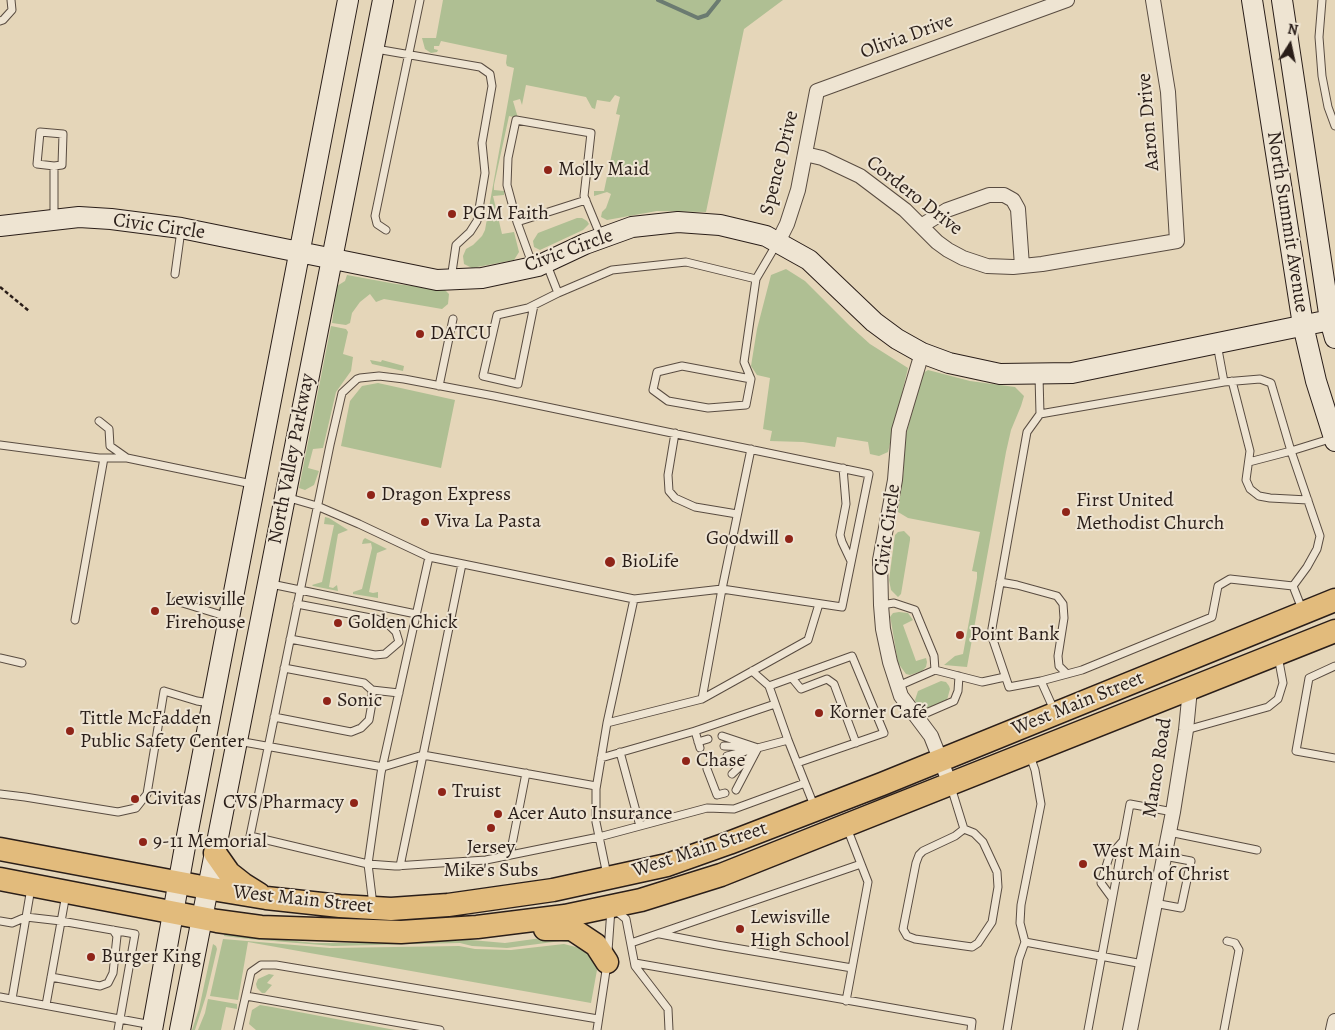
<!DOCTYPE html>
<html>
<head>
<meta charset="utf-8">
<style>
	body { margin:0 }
	#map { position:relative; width:1335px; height:1030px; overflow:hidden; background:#e5d6b9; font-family:Alegreya,serif }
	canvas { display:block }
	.north { position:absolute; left:1265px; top:20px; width:50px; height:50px; -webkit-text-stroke:4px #eee4d2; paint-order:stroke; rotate:10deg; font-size:14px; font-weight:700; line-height:20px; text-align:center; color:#2a1e19 }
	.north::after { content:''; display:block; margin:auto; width:18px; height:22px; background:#2a1e19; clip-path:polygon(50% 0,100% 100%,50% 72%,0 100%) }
</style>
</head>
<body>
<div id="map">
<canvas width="1335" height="1030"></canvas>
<div class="north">N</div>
</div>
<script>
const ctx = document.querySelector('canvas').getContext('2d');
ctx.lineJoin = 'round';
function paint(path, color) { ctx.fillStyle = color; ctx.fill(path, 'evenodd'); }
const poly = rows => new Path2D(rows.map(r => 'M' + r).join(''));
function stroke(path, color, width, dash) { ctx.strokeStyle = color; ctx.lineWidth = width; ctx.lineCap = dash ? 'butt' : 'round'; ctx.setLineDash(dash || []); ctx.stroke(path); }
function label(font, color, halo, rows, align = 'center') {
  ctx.font = font + ' Alegreya,serif'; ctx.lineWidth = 4; ctx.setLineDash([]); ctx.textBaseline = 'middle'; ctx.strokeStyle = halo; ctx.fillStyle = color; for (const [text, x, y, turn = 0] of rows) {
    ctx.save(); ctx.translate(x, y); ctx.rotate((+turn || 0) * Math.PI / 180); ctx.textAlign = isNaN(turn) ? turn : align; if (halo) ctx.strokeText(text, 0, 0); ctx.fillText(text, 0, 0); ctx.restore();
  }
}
paint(poly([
	[443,0,783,0,744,29,706,212,657,211,607,220,601,217,602,212,606,208,611,194,607,192,594,196,594,191,604,191,620,115,616,114,620,97,615,95,610,102,597,100,595,109,592,108,586,97,526,85,522,105,520,99,513,101,518,118,509,116,494,185,494,190,504,191,504,195,493,196,502,234,514,232,519,252,514,260,472,268,464,264,463,256,466,249,473,245,482,236,485,230,514,68,507,66,506,63,507,55,441,41,439,46,434,46,434,49,438,50,437,52,431,53,425,49,422,38,436,38],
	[577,218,582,218,587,221,589,224,583,230,540,250,534,247,533,241,538,233],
	[786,269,805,281,850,326,870,344,908,368,888,452,879,456,870,454,868,442,837,437,835,447,803,442,770,441,772,431,763,429,770,378,757,375,751,366,757,329,771,275],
	[347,275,396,284,445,290,449,294,448,304,442,309,384,299,376,302,370,294,360,302,352,313,350,323,346,325,332,323,337,286,345,281],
	[331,326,346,329,348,332,343,354,353,357,351,371,336,392,323,448,313,449,308,468,319,471,314,485,305,490,299,488],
	[370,360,381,362,382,360,404,366,403,371,372,364],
	[928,370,970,381,1015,387,1024,396,1021,406,1011,430,1006,452,967,667,944,665,955,656,963,654,977,578,977,572,972,571,980,532,908,518,898,512,904,469,904,442,923,373],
	[378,383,455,400,441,468,341,446,350,401,362,386],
	[325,517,329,518,348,530,338,534,329,587,333,588,337,585,338,591,313,586,312,585,322,582,334,525,324,524],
	[904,531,910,537,910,540,901,594,898,597,891,590,889,580,895,535,898,532],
	[365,538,387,549,377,553,369,592,373,593,378,592,378,598,353,594,353,592,362,589,372,548,371,543,362,544,363,540],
	[899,612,908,613,913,620,903,625,916,661,926,658,927,662,926,667,922,671,910,675,906,674,898,663,891,621,890,617,893,613],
	[941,681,946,682,949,686,950,689,947,700,925,709,917,706,915,700,918,691],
	[225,933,314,943,353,943,471,940,505,943,556,936,579,944,561,941,507,948,472,946,460,943,333,946,249,939,224,936],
	[223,939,330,948,459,946,475,949,511,950,564,944,580,948,585,942,597,961,597,970,591,1003,248,942,238,1000,210,996],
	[213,944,216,946,217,949,206,996,195,1030,192,1030,199,1009],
	[269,974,274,975,267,983,272,985,265,993,262,993,257,988,256,984,258,979],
	[208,999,237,1004,237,1009,226,1007,221,1030,198,1030,205,1013],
	[260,1005,272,1007,395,1030,256,1030,249,1024,252,1010]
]), '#afbf93');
stroke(poly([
	[658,0,698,18,707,15,719,0]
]), '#6b7b71', 4);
const lane = poly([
	[1322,0,1319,37,1322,76,1328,107,1335,126],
	[0,21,3,20,12,10,11,0],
	[376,49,480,67,490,74,492,86,482,143,485,173,477,221,470,232,456,245,451,279],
	[54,219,54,166,62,165,63,134,40,132,37,164,54,166],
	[517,222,586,200],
	[386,230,377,224,375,216,420,0],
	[547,265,558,293,612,270,686,262,756,279],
	[533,266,517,222,507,185,508,158,516,120,591,133,584,196,601,237],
	[175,274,181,230],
	[534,305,518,384,483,376,497,315,528,308,558,293],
	[1217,344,1224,382,1260,379,1271,383,1291,451,1249,462],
	[1039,376,1040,414,1027,432,991,634,1009,687,1041,681,1054,710],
	[751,379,682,366,657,372,653,390,668,401,708,408,746,405,751,379,744,362,756,279,776,245],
	[1232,381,1250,451,1246,480,1250,489,1259,496,1270,498,1308,500],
	[439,386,453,319],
	[1040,414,1224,382],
	[99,421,109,429,110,446,127,458,252,484],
	[675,433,668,475,669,491,675,498,695,507,737,514],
	[0,445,99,458,126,458],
	[843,468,846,504,840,535,842,542,851,561],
	[286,497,317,506,359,524,429,557,381,773,368,864,395,866,486,860,599,837,707,808,734,809,805,783,788,740,769,686,852,656,884,733,797,763],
	[429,557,634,599,722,589,751,449],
	[1000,582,1017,585,1057,596,1063,604,1064,618,1058,656,1059,666,1067,674],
	[271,584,416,614],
	[176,601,228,617],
	[881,605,894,603,915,610,934,656,935,670,898,686],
	[1302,609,1293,586,1307,567,1317,549,1320,536,1291,451,1333,438],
	[75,620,104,458],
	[290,639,375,655,385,654,399,642,396,632,387,623,376,619,297,604],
	[0,658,22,663],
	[1335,666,1309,678,1296,751,1335,758],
	[935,670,982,682,1005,677],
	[752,671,769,686],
	[792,678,801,689,827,679,834,684,856,743],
	[1041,681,1082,670,1212,617,1218,586,1230,579,1293,586],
	[372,690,399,693],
	[702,699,808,640,819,604],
	[274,717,351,732,361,728,369,720,372,703,372,690,364,683,284,668],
	[917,717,954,701,958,691,959,676],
	[607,723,634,599],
	[1186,730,1268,707,1278,699,1283,683,1278,656],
	[695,731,775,704],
	[722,736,758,748],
	[238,741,383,767,423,755,462,564],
	[698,742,708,739],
	[724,746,748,747],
	[620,752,640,826],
	[727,756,788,740],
	[1030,756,1035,770,1041,804,1021,905,1020,923,1025,942,1143,964],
	[601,758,695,731,700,748],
	[707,769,717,795,725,793],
	[732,774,753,754],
	[805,783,815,808],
	[951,787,964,829],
	[736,790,758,748],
	[0,794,25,797,118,812,136,808,147,794,164,691,197,701,210,703],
	[964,829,974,833,983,842,997,872,998,887,992,922,978,943,972,947,915,939,907,936,903,929,916,863,919,855,923,851,955,836,964,829],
	[1169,832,1257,850],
	[510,855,526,773],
	[400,866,423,755,596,786],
	[1112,898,1101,883,1109,857,1122,842],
	[1154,903,1181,908,1191,861,1164,856],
	[373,905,368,864,250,836,330,445,342,393,357,379,360,378,379,376,404,379,494,396,869,474,842,607,722,589,702,699,607,723,596,789,596,822,607,875],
	[615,910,626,919,635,966,668,1009,669,1030],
	[0,921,12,923,26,917,61,921,135,934,118,1030],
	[660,934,717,945,852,968],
	[631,943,861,864],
	[608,951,611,909],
	[635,963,972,1022,971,1030],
	[51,977,100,986,108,983,113,973,117,936,113,930],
	[246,996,440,1030],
	[0,997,152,1025],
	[12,999,31,888],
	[846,1001,868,882,847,828],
	[46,1005,66,894],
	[238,1030,251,972,261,965,276,965,598,1019],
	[597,1030,607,964],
	[1007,1030,1019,959,1025,942],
	[1088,1030,1130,804,1173,812],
	[1224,1030,1239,950,1235,943,1227,941]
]);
const street = poly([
	[805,154,822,158,860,176,905,210,937,242,948,250,963,258,987,266,1013,267,1042,264,1177,241,1168,92,1153,0],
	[921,226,947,210,989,195,1004,195,1013,200,1018,209,1022,266],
	[778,242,787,224,798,190,817,91,1067,0],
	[922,353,899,430,895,480,880,560,881,605,883,629,890,662,901,696,931,736,950,784],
	[1130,1030,1173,812,1186,730,1190,689],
	[1333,1030,1335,1021]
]);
const secondary = poly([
	[1252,0,1303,325,1316,381,1335,441],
	[1282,0,1330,320,1335,338],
	[0,226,79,217,111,219,181,228,437,280,482,278,538,266,585,244,632,227,678,222,720,225,766,236,809,260,874,322,897,339,922,353,949,363,1000,374,1072,373,1330,320],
	[152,1030,186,841,348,0],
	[180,1030,383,0]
]);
const primary = poly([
	[0,849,218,890,266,898,340,906,391,909,448,905,553,890,667,865,729,843,882,784,1335,600],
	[215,853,229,873,243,884,259,894],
	[0,879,217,921,261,927,401,932,477,927,565,916,641,900,721,875,1335,631],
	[545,929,572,929,596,945,607,962]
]);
stroke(lane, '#594c41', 9);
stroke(street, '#594c41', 16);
stroke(secondary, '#2a1e19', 22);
stroke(primary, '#2a1e19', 25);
stroke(poly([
	[0,287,29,311]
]), '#2a1e19', 2.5, [4, 2.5]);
stroke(lane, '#eee4d2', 7);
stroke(street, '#eee4d2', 14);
stroke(secondary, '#eee4d2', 20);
stroke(primary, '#e2bb7c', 22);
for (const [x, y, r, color] of [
	[548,170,5,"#8f2418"],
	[452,214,5,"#8f2418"],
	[420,334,5,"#8f2418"],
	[371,495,5,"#8f2418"],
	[1066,512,5,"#8f2418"],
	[425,522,5,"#8f2418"],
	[789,539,5,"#8f2418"],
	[610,562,6,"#8f2418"],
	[155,611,5,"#8f2418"],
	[338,623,5,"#8f2418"],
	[960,635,5,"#8f2418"],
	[327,701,5,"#8f2418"],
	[819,713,5,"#8f2418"],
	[70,731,5,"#8f2418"],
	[686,761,5,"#8f2418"],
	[442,792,5,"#8f2418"],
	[135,799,5,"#8f2418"],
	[354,803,5,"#8f2418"],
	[498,814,5,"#8f2418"],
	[491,828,5,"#8f2418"],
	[143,842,5,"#8f2418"],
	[1083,864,5,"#8f2418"],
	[740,929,5,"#8f2418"],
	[91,957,5,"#8f2418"]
]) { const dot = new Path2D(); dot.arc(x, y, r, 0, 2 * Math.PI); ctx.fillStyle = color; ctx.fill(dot); stroke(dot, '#eee4d2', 2); }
label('20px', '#2a1e19', '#eee4d2', [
	["Olivia Drive",907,37,-20],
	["Aaron Drive",1149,122,-95],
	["Spence Drive",780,163,-76],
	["Cordero Drive",914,196,38],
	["North Summit Avenue",1287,222,81],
	["Civic Circle",159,227,8],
	["Civic Circle",569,251,-20],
	["North Valley Parkway",292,459,-79],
	["Civic Circle",888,530,-82],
	["West Main Street",1078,704,-22],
	["Manco Road",1158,768,-81],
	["West Main Street",700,850,-18],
	["West Main Street",303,900,6]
]);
label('20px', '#2a1e19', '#eee4d2', [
	["Molly Maid",558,170],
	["PGM Faith",462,214],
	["DATCU",430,334],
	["Dragon Express",381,495],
	["First United",1076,501],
	["Methodist Church",1076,524],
	["Viva La Pasta",435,522],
	["Goodwill",779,539,"right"],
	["BioLife",621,562],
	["Lewisville",165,600],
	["Firehouse",165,623],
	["Golden Chick",348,623],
	["Point Bank",970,635],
	["Sonic",337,701],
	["Korner Café",829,713],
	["Tittle McFadden",80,719],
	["Public Safety Center",80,742],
	["Chase",696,761],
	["Truist",452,792],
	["Civitas",145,799],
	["CVS Pharmacy",344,803,"right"],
	["Acer Auto Insurance",508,814],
	["9-11 Memorial",153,842],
	["Jersey",491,848,"center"],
	["Mike's Subs",491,871,"center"],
	["West Main",1093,852],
	["Church of Christ",1093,875],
	["Lewisville",750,918],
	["High School",750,941],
	["Burger King",101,957]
], 'left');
</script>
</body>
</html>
